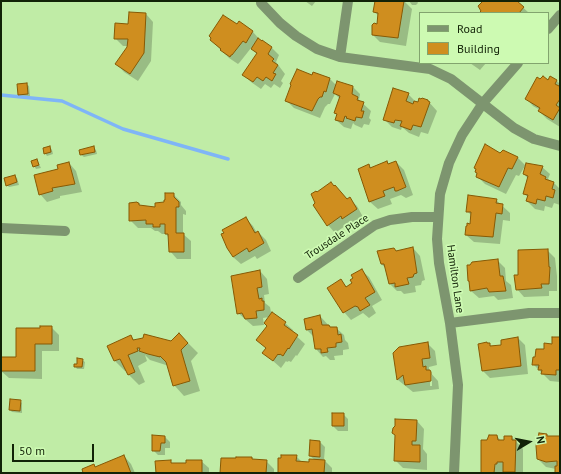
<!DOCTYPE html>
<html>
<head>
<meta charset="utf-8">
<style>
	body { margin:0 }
	#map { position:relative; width:561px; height:474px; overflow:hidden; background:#c0eca6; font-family:"PT Sans",sans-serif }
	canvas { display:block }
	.frame { position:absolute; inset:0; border:2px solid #122207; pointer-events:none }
	.legend { position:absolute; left:419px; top:12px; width:130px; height:52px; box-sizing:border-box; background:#cdfab2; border:1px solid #82a46e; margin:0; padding:5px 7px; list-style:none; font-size:12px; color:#122207 }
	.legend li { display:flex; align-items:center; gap:8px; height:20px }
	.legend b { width:20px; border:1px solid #82a46e }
	.north { position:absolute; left:509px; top:422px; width:40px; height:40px; -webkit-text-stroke:3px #cdfab2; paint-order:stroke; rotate:80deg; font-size:11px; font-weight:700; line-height:16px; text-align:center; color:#122207 }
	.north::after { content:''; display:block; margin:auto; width:14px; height:18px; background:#122207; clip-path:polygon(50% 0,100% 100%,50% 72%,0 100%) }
	.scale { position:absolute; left:12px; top:444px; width:82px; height:18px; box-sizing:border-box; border:2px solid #122207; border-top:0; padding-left:5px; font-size:12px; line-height:14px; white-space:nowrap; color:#122207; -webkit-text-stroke:3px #cdfab2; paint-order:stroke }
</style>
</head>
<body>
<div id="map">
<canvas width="561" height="474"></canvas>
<div class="frame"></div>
<ul class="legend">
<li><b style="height:5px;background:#7d956f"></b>Road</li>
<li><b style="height:11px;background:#cf8e1f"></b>Building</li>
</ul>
<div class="north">N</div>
<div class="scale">50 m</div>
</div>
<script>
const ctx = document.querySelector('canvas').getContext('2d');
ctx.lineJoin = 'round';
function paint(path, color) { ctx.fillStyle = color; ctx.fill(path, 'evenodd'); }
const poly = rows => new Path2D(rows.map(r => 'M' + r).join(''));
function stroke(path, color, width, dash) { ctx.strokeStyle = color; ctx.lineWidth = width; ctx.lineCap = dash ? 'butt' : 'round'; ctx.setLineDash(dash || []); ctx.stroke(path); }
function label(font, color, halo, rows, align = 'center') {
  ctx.font = font + ' "PT Sans",sans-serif'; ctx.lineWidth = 3.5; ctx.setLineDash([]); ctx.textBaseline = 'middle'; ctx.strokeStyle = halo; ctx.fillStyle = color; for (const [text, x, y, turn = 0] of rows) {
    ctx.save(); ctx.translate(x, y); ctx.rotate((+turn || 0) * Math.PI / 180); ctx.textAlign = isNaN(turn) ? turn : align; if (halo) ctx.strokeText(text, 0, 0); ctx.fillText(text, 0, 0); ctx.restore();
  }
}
paint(poly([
	[305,1,316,1,312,6],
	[376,1,404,1,412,9,406,46,380,42,373,35,377,25,379,16,374,12],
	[409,1,417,1,418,3,416,5,412,5],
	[482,1,516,1,529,13,480,13,482,11,483,2],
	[146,14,153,22,151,61,138,81,124,72,117,64,129,46,123,46,115,38,129,25],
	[239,23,253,32,260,40,260,41,263,41,272,48,279,55,276,62,285,74,281,81,283,83,280,88,274,84,271,88,265,84,261,89,251,82,243,74,257,54,251,48,240,62,238,64,229,58,211,40,237,26],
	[470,63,486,63,480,70],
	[313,76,330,79,337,86,353,87,360,94,359,100,371,111,369,118,371,120,369,125,364,124,362,128,355,125,353,123,351,129,344,127,336,120,338,115,335,113,340,99,335,94,330,104,328,104,325,107,320,118,294,108,287,101],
	[541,80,557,81,560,84,560,127,547,119,539,111,540,110,533,106,526,98],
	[26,84,29,86,30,96,21,97,19,95,18,85],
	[408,94,416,102,418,103,428,101,437,111,428,134,421,132,419,137,409,133,402,127,401,130,392,127,385,120],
	[50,147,52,150,53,154,47,156,45,153],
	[94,148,96,150,97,154,84,157,81,155],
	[503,151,518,158,526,166,542,167,550,174,548,179,553,182,560,189,560,205,554,203,552,208,545,206,544,211,535,209,527,201,528,197,524,194,528,179,524,174,525,166,519,176,516,175,506,194,485,184,477,176],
	[37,160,41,168,36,169,32,162],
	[386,162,389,165,396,162,404,170,413,195,406,198,401,195,390,199,392,204,378,209,370,202,359,169,369,166,372,168],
	[69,163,76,171,82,192,60,196,60,198,47,202,40,194,59,170],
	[15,176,17,178,19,185,9,187,7,185],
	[335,186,348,200,349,199,357,206,363,217,351,226,348,224,335,233,328,225,317,203,317,193],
	[173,194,181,202,181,205,186,211,186,215,183,214,183,234,191,241,191,259,177,259,170,251,169,238,166,234,162,234,158,231,155,231,151,228,138,228,130,220,139,204,141,207,156,208,165,203],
	[496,200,510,213,510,221,503,220,500,244,474,242,466,235,471,225,472,216,467,211],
	[245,218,253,226,257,233,258,232,266,240,271,251,257,259,255,256,241,264,233,257],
	[413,248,420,256,425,280,422,281,421,285,415,286,416,292,404,294,401,291,397,291,390,284,387,269,381,264,397,252],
	[547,250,555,258,557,276,557,291,549,291,549,296,524,297,517,289,519,276],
	[497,260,505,268,506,281,511,285,513,298,498,300,494,296,479,298,471,291,470,282],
	[361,270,369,277,382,300,372,306,376,313,369,318,363,313,351,320,344,312,341,281,347,287,354,283,354,278],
	[260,271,267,279,269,294,264,295,265,303,270,307,271,312,285,323,293,330,292,332,305,344,297,356,296,355,291,362,289,361,287,362,286,361,281,368,264,353,267,349,258,340,268,326,269,317,263,318,264,325,253,326,238,313],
	[320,316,331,328,336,328,344,335,345,340,348,343,349,349,343,350,343,355,334,356,335,360,330,360,326,356,323,357,316,349,314,337,307,330],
	[51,327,59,335,59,351,42,351,42,379,9,378,1,371,17,358,41,329],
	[131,336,135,341,188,343,198,353,191,361,200,391,184,396,174,385,169,366,150,360,145,355,147,361,138,366,145,382,139,385,129,375,127,370,125,371,115,361,109,346],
	[518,338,525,345,528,374,490,378,483,371,479,345,487,343,493,347,502,345],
	[560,339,560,382,550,381,533,364,544,350],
	[427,343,435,351,437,365,429,367,429,371,438,381,439,389,413,392,398,380,394,353],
	[430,373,432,375,432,386,430,386],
	[82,360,85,362,84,369,77,369,75,366],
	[20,401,22,403,22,413,12,412,10,410],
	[343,414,348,419,348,431,338,431,333,426],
	[417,421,424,429,423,449,427,454,427,470,403,468,395,460],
	[547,435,549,437,560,437,560,473,556,473,556,469,546,467,538,459],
	[497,436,501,441,512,437,523,449,523,473,505,473,504,472,502,472,502,473,482,473,488,441],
	[165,437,170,442,170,448,165,448,165,455,158,455,153,450],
	[320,442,325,447,324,460,332,468,332,473,279,473,296,456,303,463,310,463,315,460,310,456],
	[124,456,131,464,135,473,84,473,94,465,96,468],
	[252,458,254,460,266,461,274,469,274,473,221,473],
	[170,461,173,464,187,464,201,461,209,468,209,473,156,473]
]), '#0003');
stroke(poly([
	[1,95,62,101,123,129,228,159]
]), '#7fb5f7', 3.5);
const building = poly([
	[375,1,404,1,398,38,372,35,372,25,374,23,377,24,378,13,373,12,375,1],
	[481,1,517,1,524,7,519,13,479,13,481,11,478,6,482,2,481,1],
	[129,12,146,13,144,53,130,74,115,64,127,47,128,39,114,39,115,23,128,24,129,12],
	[223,15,237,24,239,21,253,31,246,43,243,41,232,55,231,55,230,57,220,50,221,49,210,40,211,38,209,36,223,15],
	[258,38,262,41,262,40,272,47,268,54,274,59,272,61,278,65,273,73,276,74,272,81,266,77,263,81,257,77,253,82,242,75,257,53,251,49,258,38],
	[297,69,312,75,313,72,330,78,326,92,324,91,322,97,320,97,318,99,312,111,285,101,291,85,290,84,297,69],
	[543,76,548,80,550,76,557,80,555,84,559,86,560,84,560,99,556,105,560,108,553,120,538,111,540,108,525,99,537,77,540,79,543,76],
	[337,81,353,86,352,94,358,97,357,100,364,102,361,111,364,111,362,118,356,117,355,121,346,118,347,117,345,116,343,122,335,120,337,114,334,113,340,96,333,93,337,81],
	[27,83,28,94,18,95,17,84,27,83],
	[393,88,409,93,406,101,413,104,414,101,418,102,419,98,421,99,422,98,428,100,428,101,430,102,421,127,413,125,411,130,400,126,402,121,395,120,394,123,383,120,393,88],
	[485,144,500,153,503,150,518,157,512,169,508,168,499,187,476,177,477,173,475,172,476,169,474,168,485,144],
	[50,146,51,152,44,154,43,148,50,146],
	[94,146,95,152,80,155,79,150,94,146],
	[37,159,39,165,33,167,31,161,37,159],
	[387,161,388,164,396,161,406,187,397,191,395,191,394,187,383,191,385,196,369,202,358,169,369,164,370,168,387,161],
	[69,162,75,184,52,188,53,191,39,195,34,175,58,169,57,165,69,162],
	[526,163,543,166,540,174,546,177,545,179,554,182,552,189,555,190,553,198,546,196,545,201,537,199,536,204,526,201,528,195,523,194,528,176,523,174,526,163],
	[15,175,17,182,6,186,4,178,15,175],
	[331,182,334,186,335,185,347,199,350,197,357,209,342,219,341,216,327,226,313,205,315,203,311,194,316,191,317,192,331,182],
	[165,193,174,193,174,197,179,202,179,207,176,207,176,233,184,233,184,252,169,252,168,234,165,234,165,224,160,224,160,227,153,227,153,224,146,224,146,220,129,221,129,203,137,202,138,203,139,203,139,205,155,207,155,203,164,202,164,200,165,200,165,193],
	[468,195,497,199,496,203,503,204,502,214,496,213,493,237,465,235,466,226,467,226,467,223,470,224,471,212,466,212,468,195],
	[246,217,255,233,258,231,264,243,249,252,247,248,233,257,227,248,221,234,224,233,222,230,246,217],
	[413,247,417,273,414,274,413,277,407,278,409,284,395,287,395,283,389,284,384,264,381,264,377,251,394,248,396,251,413,247],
	[548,249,549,267,550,267,549,284,541,284,542,288,516,290,514,275,518,275,518,250,548,249],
	[498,259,500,276,503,276,506,291,489,292,487,288,470,291,469,281,468,281,467,265,470,265,472,262,498,259],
	[362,269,375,292,365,298,370,305,360,311,358,307,355,306,343,313,327,288,341,279,346,287,352,283,350,280,353,278,351,275,362,269],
	[260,270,262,287,257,288,259,299,262,298,262,301,264,301,264,310,256,311,257,318,245,319,242,313,237,314,231,276,260,270],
	[272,312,286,322,284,325,298,335,289,349,288,348,283,356,280,354,279,355,278,354,273,361,262,353,266,348,256,340,267,326,264,323,272,312],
	[320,315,322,325,329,325,330,327,337,327,338,335,341,334,342,342,336,343,336,347,327,348,328,352,321,353,321,349,315,349,312,329,306,330,304,319,320,315],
	[40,326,52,326,52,344,35,344,35,371,1,371,1,357,16,357,16,328,40,328,40,326],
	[179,333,188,343,181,350,190,381,173,386,166,362,160,356,160,357,148,354,139,351,140,348,137,348,138,351,128,355,135,372,128,375,120,359,114,361,107,346,131,335,133,340,143,338,144,334,171,341,179,333],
	[518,337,521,366,482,371,478,344,487,342,487,343,490,343,490,346,501,345,501,340,518,337],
	[552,337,560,337,560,370,556,370,556,375,541,374,542,370,538,370,539,365,532,365,533,357,535,357,536,349,544,349,544,343,552,344,552,337],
	[428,342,430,358,422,359,423,367,426,366,426,370,430,370,431,372,431,381,405,385,403,375,397,380,393,353,399,347,428,342],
	[77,358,83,359,82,367,74,367,74,364,77,364,77,358],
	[10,399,21,400,20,411,9,410,10,399],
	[332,413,344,413,344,426,332,426,332,413],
	[395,419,417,420,416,441,412,441,412,445,420,445,420,462,394,461,395,435,392,433,393,428,395,426,395,419],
	[539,433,547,434,547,436,560,436,560,473,555,473,555,466,557,466,557,461,546,462,537,459,536,446,539,433],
	[152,435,165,436,165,443,161,443,160,451,152,451,152,435],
	[489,435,497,435,498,440,504,440,504,436,512,436,512,440,516,440,515,472,503,472,503,462,497,462,497,464,495,464,494,473,481,473,481,440,487,440,489,435],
	[310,440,320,441,320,457,309,456,310,440],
	[124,455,131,473,83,473,82,469,94,464,95,467,124,455],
	[281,455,297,455,296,461,309,462,309,459,325,460,324,473,278,473,278,458,281,458,281,455],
	[236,457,252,457,252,459,267,460,266,473,220,473,221,458,236,458,236,457],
	[171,460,171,463,186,463,186,460,202,460,202,473,156,473,155,461,171,460]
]);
paint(building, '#cf8e1f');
stroke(building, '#865904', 1);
stroke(poly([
	[261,3,280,23,296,36,317,49,340,57,430,69,451,79,514,128,534,139,560,146],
	[548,29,560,15],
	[340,57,348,1],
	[1,228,65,231],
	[298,278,375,225,390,220,412,217,438,217],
	[450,323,529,313,560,313],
	[454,473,458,385,450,323,439,263,437,239,440,194,449,163,462,135,483,103,518,63]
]), '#7d956f', 10);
label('11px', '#122207', '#cdfab2', [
	["Trousdale Place",337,237,-33],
	["Hamilton Lane",455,279,82]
]);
</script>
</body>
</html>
